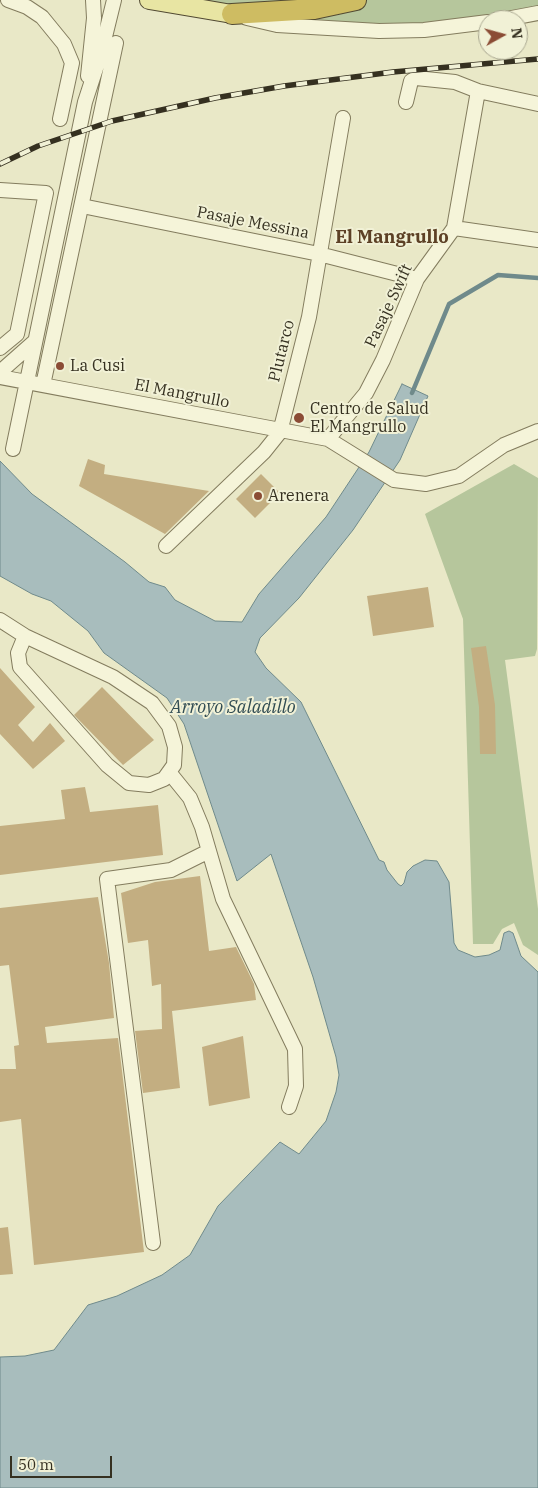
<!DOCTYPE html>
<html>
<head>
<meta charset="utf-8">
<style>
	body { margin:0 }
	#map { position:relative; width:538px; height:1488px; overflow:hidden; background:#e9e8c7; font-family:"IBM Plex Serif",serif }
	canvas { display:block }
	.north { position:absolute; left:478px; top:10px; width:50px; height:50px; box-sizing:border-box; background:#f1f1d6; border:1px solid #a6a48d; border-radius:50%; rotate:83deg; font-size:14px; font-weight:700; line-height:20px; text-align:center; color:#353020 }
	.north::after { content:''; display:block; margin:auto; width:18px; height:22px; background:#8b4c35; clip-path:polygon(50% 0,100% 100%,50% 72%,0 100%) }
	.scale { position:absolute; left:10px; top:1456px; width:102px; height:22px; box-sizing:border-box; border:2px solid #353020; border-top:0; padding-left:6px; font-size:15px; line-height:18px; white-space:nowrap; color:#353020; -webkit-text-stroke:4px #f1f1d6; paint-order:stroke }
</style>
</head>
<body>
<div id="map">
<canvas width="538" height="1488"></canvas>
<div class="north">N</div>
<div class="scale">50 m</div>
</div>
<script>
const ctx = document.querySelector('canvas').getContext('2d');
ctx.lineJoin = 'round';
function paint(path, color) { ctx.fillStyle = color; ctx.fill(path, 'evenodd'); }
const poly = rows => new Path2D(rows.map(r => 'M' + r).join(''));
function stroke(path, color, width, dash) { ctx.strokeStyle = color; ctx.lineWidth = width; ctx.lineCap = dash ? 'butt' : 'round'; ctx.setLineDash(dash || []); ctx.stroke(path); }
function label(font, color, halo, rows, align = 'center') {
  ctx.font = font + ' "IBM Plex Serif",serif'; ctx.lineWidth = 4; ctx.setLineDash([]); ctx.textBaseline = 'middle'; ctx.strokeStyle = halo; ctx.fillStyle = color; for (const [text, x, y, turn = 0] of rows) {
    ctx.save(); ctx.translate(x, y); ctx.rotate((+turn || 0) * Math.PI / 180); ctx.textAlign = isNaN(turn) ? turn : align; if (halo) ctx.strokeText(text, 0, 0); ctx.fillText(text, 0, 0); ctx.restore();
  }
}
paint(poly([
	[149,0,538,0,538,13,501,20,379,31],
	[514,464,538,478,537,649,535,656,505,660,538,909,538,955,523,945,514,923,502,929,493,944,473,944,463,619,425,514]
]), '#b6c69c');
const water = poly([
	[402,384,428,396,400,460,353,530,299,598,260,638,255,652,266,668,301,702,379,860,384,862,387,870,398,884,401,886,404,883,407,872,413,866,425,860,437,861,449,882,454,943,458,950,475,957,489,955,500,950,504,933,509,931,513,933,521,956,538,972,538,1488,0,1488,0,1357,25,1356,54,1350,88,1305,117,1296,162,1275,190,1255,218,1206,280,1142,299,1154,326,1121,336,1092,339,1075,336,1057,313,977,271,854,237,881,184,724,167,698,104,653,88,631,51,601,32,594,0,576,0,461,32,494,125,562,149,582,165,587,175,600,215,621,242,622,259,594,326,517,369,452,402,384]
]);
paint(water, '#a8bdbd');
stroke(water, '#6f8a8b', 1);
stroke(poly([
	[412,393,449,304,498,275,538,278]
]), '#6f8a8b', 4.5);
paint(poly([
	[88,459,105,465,104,474,209,491,165,534,79,486],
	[261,474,280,493,255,518,236,499],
	[428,587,434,627,373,636,367,596],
	[486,646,495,705,496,754,480,754,479,707,471,648],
	[0,668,35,707,18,725,33,742,50,723,65,741,33,769,0,734],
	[102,687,154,740,123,765,74,715],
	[85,787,90,812,158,805,163,855,0,875,0,826,65,819,61,790],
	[200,876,209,951,236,947,254,984,256,1000,172,1011,180,1088,143,1093,135,1031,162,1029,161,984,152,986,148,940,128,943,121,893,155,882],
	[98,897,109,963,114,1018,45,1027,47,1043,118,1038,144,1252,34,1265,21,1119,0,1122,0,1069,16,1069,14,1046,19,1045,9,965,0,966,0,908],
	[243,1036,250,1098,209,1106,202,1047],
	[8,1227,13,1274,0,1275,0,1228]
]), '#c3ae81');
const minor = poly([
	[8,0,27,7,42,17,64,44,72,63,60,119],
	[247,18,277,25,379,31,424,30,488,22],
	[501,20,538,13],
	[88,76,94,18,93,0],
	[406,102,411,81,416,78,455,82,478,91,538,104],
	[0,190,46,193,17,334,0,348],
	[82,206,319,254,417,279],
	[454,228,538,240],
	[0,372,34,342],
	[0,377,328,439,394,480,426,484,459,476,504,445,538,431],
	[43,385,116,43],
	[328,439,366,393,383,360,417,279,454,228,478,91],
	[13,449,85,102,101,53,114,0],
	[166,546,264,452,280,432,309,317,343,118],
	[0,620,25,636,113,677,152,703,169,726,175,747,174,765,164,779,149,785,129,783,107,765,20,667,18,653,25,636],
	[169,772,190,798,202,827,223,899,295,1049,296,1086,289,1107],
	[153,1243,107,879,171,870,209,851]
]);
const major = poly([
	[149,0,232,14]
]);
const highway = poly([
	[232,14,314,9,356,0]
]);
stroke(minor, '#837c5e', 16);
stroke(major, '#514932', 20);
stroke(highway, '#514932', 22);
stroke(minor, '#f5f4d9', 14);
stroke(major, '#e8e5a3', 18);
stroke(highway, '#cebc62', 20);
const rail = poly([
	[0,164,38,146,112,121,215,98,284,86,393,72,538,59]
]);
stroke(rail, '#353020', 5.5);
stroke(rail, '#f1f1d6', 4, [11]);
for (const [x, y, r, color] of [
	[60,366,5,"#8b4c35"],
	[299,418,6,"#8b4c35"],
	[258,496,5,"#8b4c35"]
]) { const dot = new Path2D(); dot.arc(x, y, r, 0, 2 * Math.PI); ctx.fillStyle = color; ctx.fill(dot); stroke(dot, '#f1f1d6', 2); }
label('16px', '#353020', '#f1f1d6', [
	["Pasaje Messina",253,223,11],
	["Pasaje Swift",389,306,-65],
	["Plutarco",282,351,-76],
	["El Mangrullo",182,394,11]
]);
label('16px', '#353020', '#f1f1d6', [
	["La Cusi",70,366],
	["Centro de Salud",310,409],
	["El Mangrullo",310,427],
	["Arenera",268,496]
], 'left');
label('bold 18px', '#5c4025', '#f1f1d6', [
	["El Mangrullo",392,238]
]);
label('italic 18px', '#314c53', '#f1f1d6', [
	["Arroyo Saladillo",233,708]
]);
</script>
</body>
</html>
